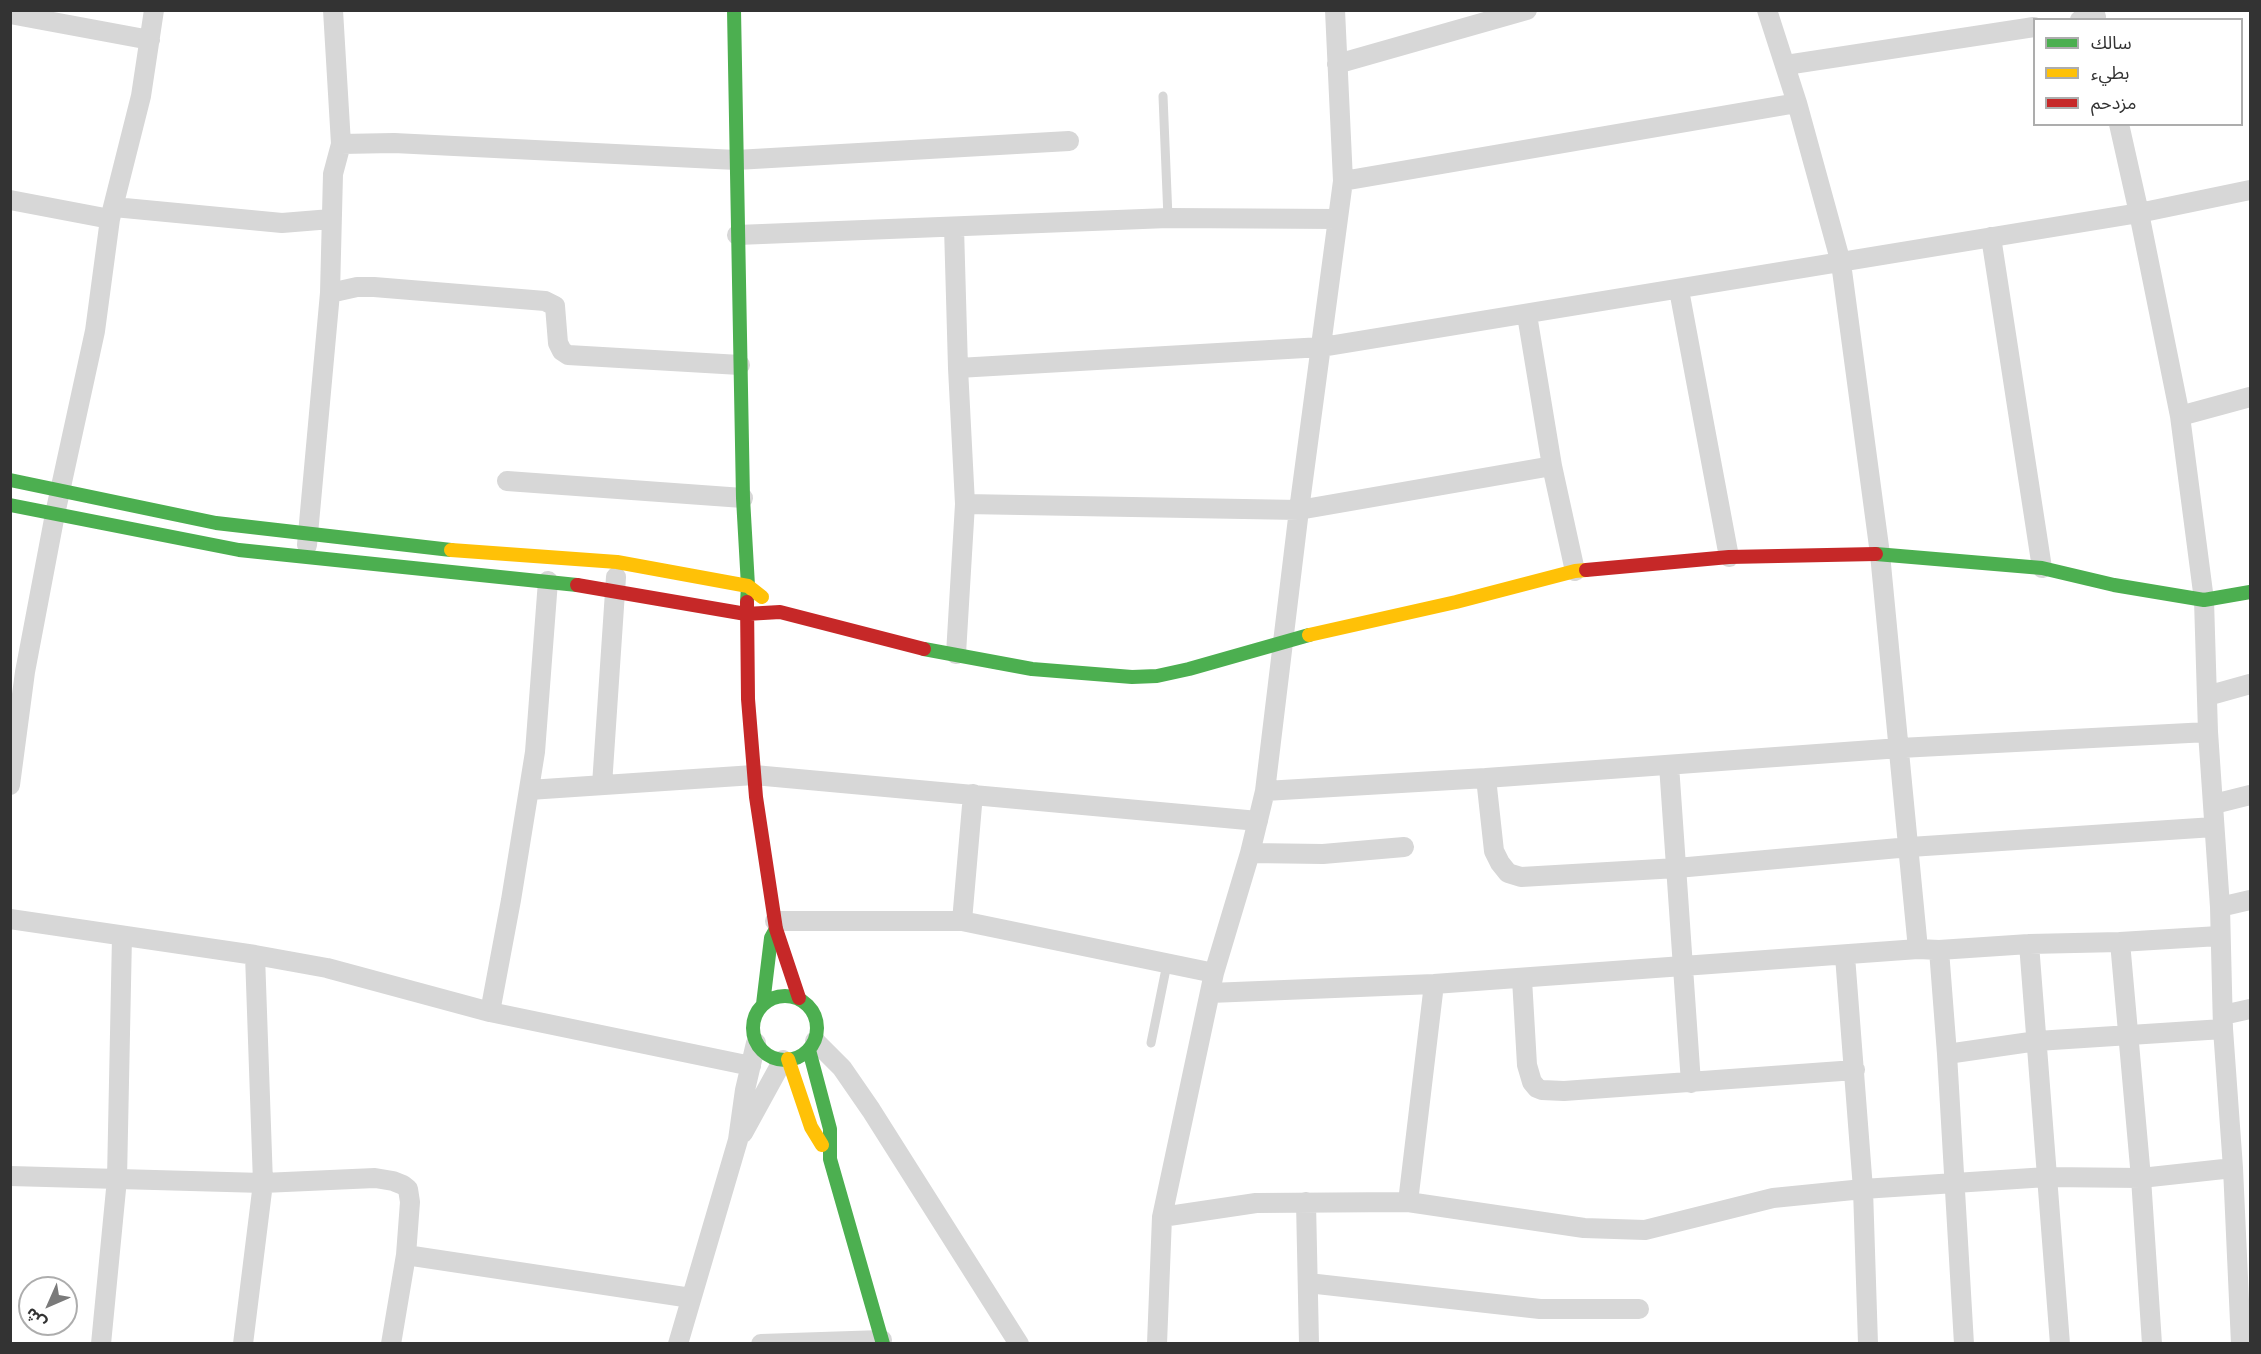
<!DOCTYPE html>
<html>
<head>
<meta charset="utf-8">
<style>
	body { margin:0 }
	#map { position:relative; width:2261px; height:1354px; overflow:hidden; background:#fff; font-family:Overpass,"Noto Sans Arabic",sans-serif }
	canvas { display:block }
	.frame { position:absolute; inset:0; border:12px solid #333; pointer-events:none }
	.legend { position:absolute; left:2033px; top:18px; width:210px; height:108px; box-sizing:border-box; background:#fff; border:2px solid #adadad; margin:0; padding:8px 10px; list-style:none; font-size:18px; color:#333 }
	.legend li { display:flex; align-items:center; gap:12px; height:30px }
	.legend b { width:30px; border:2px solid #adadad }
	.north { position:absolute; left:18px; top:1276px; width:60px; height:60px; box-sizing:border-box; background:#fff; border:2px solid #adadad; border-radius:50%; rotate:225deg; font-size:16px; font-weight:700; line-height:24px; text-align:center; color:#333 }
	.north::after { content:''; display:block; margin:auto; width:21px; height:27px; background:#7a7a7a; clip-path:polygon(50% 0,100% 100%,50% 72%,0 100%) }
</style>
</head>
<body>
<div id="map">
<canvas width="2261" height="1354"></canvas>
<div class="frame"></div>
<ul class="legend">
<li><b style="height:8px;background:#4caf50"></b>سالك</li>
<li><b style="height:8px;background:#ffc107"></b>بطيء</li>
<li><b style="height:8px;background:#c62828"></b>مزدحم</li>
</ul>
<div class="north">ش</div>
</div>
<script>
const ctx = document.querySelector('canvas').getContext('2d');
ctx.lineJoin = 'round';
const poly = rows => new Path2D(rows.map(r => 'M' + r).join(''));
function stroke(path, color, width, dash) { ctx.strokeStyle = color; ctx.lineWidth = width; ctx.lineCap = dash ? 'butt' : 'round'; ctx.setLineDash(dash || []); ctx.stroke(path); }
stroke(poly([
	[1163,96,1168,218],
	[1151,1043,1167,964]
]), '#d7d7d7', 9);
stroke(poly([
	[1767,10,1797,103,1841,263,1880,554,1918,949],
	[10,14,150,40],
	[2080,20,2096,17],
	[1337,64,1527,10],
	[1786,65,2034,27],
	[2119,124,2139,213,2180,416,2204,600,2208,732,2220,907,2223,1029,2233,1168,2241,1344],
	[341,144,394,143,736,160,1069,141],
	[1343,181,1797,103],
	[10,200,110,219],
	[114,207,282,223,331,219],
	[954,227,958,368,965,504,956,654],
	[737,235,1168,218,1338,219],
	[1991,237,2042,568],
	[1679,290,1729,557],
	[330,293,357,287,374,287,545,301,555,306,558,343,562,351,568,355,740,365],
	[1527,315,1552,466,1575,571],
	[958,368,1322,347,2139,213,2250,190],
	[2180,416,2250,397],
	[507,481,743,498],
	[965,504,1299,510,1552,466],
	[307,545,330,293,333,174,341,144,333,10],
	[548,581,535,752,511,900,490,1012,751,1066],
	[2207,696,2250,684],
	[1669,765,1691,1083],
	[1486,778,1494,851,1500,863,1508,873,1521,877,1677,868,1910,847,2214,827],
	[10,785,25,672,55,514,95,331,110,219,141,96,154,10],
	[602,785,616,577],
	[529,790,754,775,1258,821],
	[1265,791,1486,778,1900,748,2208,732],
	[2214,804,2250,795],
	[1250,853,1323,854,1404,847],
	[2220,907,2250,900],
	[10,919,255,955,327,968,490,1012],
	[775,921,962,921,1214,973],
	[962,921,973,794],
	[2120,942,2141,1178,2152,1344],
	[2029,944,2060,1344],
	[1939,950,1947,1054,1964,1344],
	[255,955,263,1183,375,1178,393,1181,403,1185,408,1189,410,1202,406,1255,391,1344],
	[1845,956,1863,1189,1868,1344],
	[1522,979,1527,1065,1532,1082,1537,1088,1542,1090,1564,1091,1855,1070],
	[1210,993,1434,984,1918,949,1939,950,2029,944,2120,942,2219,936],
	[2223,1015,2250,1009],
	[815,1041,842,1068,871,1110,1019,1344],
	[1947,1054,2037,1041,2223,1029],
	[743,1133,783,1060],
	[10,1176,263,1183,243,1344],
	[1306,1202,1309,1344],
	[1408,1202,1434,984],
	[1162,1217,1256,1203,1408,1202,1584,1228,1645,1230,1773,1198,1863,1189,2047,1177,2141,1178,2233,1168],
	[406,1255,691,1298],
	[1308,1283,1540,1309,1639,1309],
	[101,1344,117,1179,122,936],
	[678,1344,738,1140,745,1090,756,1043],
	[761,1344,882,1340],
	[1157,1344,1162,1217,1214,973,1250,853,1265,791,1299,510,1343,181,1335,10]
]), '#d7d7d7', 20);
stroke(poly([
	[734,10,743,498,748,586,747,602],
	[10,480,216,523,451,550],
	[10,505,239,550,577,585],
	[1876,554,2042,568,2114,585,2204,600,2250,592],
	[924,649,1032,669,1132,677,1157,676,1189,669,1309,635],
	'753 1028a32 32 0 1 1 64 0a32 32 0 1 1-64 0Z',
	[763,1004,771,938,776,929],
	[809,1050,830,1129,830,1159,883,1344]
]), '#4caf50', 14);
stroke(poly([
	[451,550,617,562,748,586,762,597],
	[1309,635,1456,602,1575,571,1586,570],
	[788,1059,811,1127,822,1145]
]), '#ffc107', 14);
stroke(poly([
	[1586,570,1729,557,1876,554],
	[577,585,746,614,780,612,924,649],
	[747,602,748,699,756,797,776,929,799,998]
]), '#c62828', 14);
</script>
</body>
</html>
